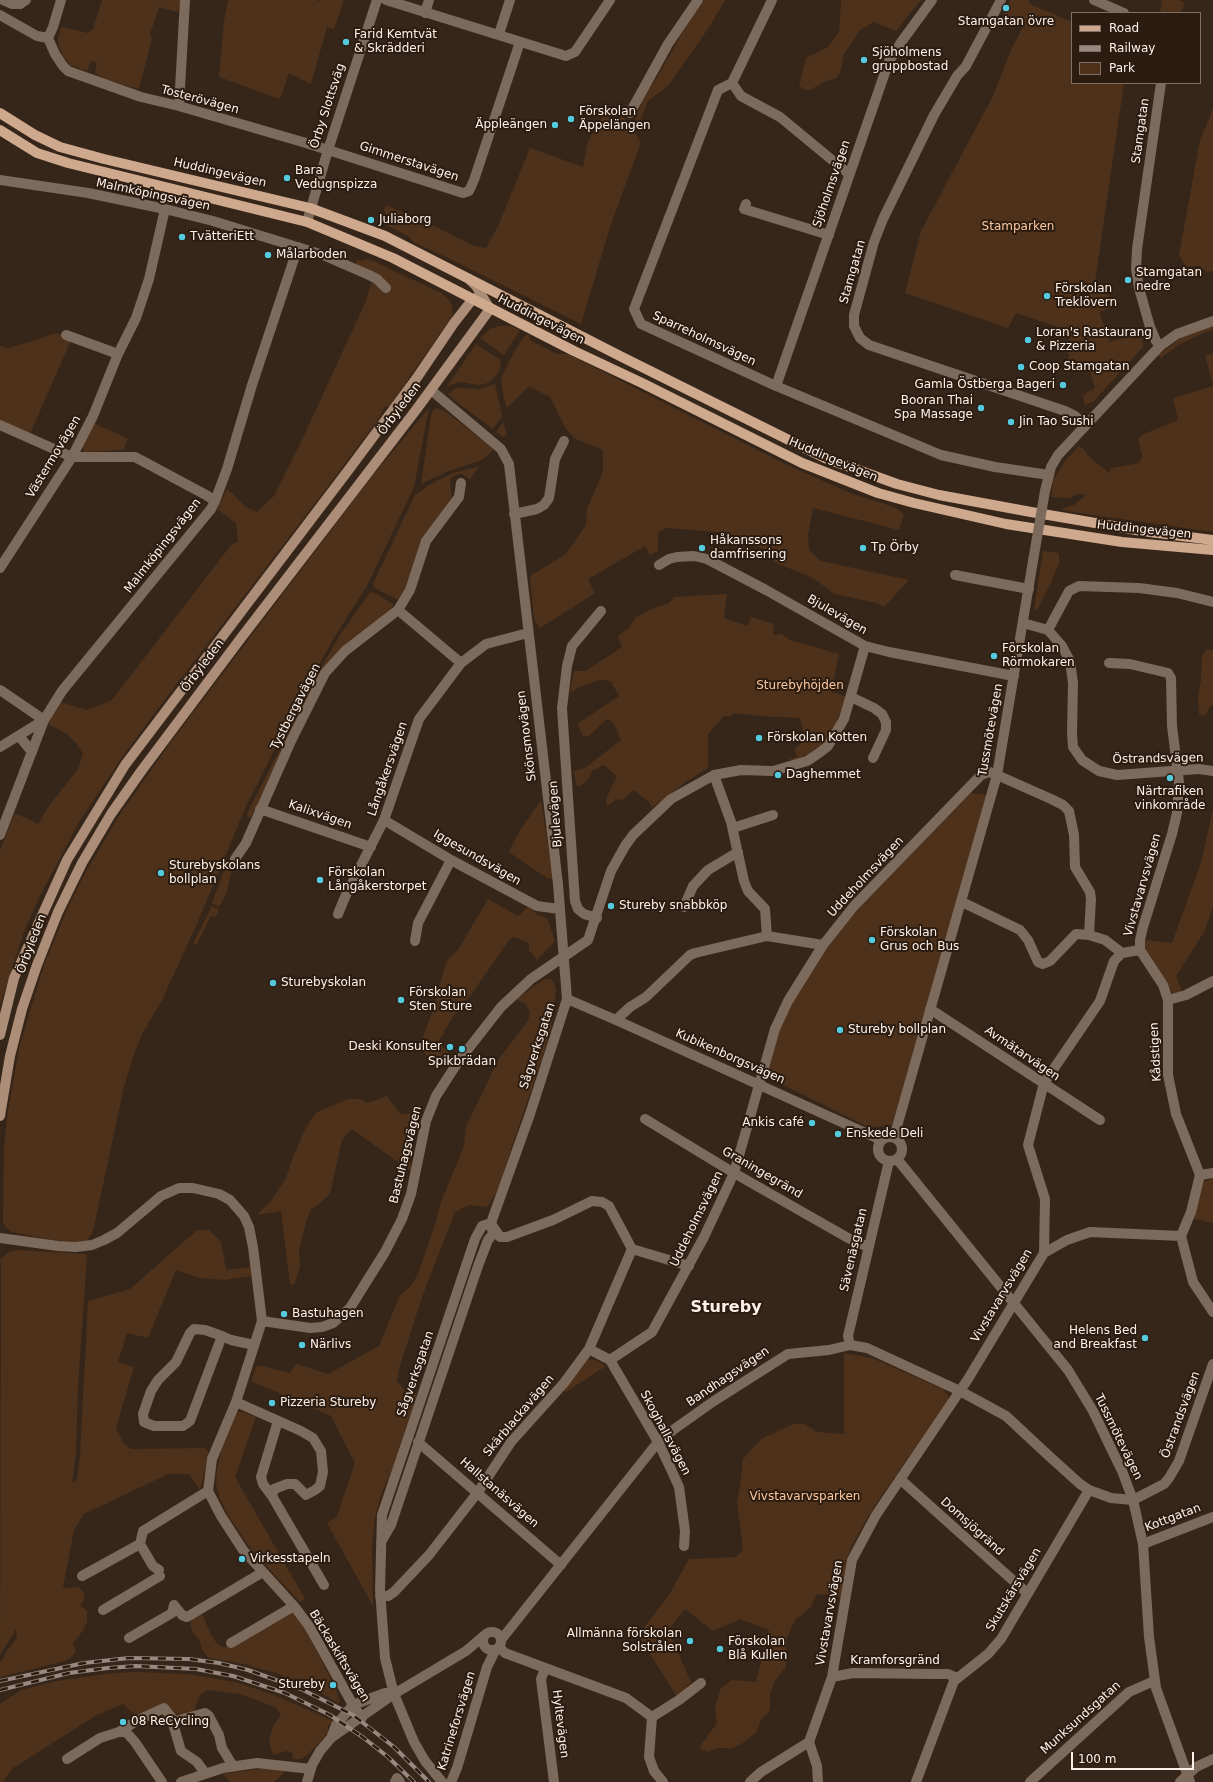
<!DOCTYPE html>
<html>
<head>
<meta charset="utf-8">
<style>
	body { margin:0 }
	#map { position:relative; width:1213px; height:1782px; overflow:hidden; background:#36261a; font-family:"DejaVu Sans",sans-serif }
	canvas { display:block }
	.legend { position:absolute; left:1071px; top:12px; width:130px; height:72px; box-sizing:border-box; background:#2c1c10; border:1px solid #7f7167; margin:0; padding:5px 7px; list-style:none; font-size:12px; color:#fcf1e9 }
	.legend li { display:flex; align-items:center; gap:8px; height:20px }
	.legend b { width:20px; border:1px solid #7f7167 }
	.scale { position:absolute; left:1071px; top:1752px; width:123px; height:18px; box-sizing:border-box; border:2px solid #fcf1e9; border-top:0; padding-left:5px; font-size:12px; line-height:14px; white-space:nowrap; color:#fcf1e9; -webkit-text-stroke:3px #2c1c10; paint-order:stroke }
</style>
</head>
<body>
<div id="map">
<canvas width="1213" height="1782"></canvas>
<ul class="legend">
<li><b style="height:5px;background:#cfa98d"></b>Road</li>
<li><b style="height:5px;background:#97897f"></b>Railway</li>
<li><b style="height:11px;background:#4d311a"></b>Park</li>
</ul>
<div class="scale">100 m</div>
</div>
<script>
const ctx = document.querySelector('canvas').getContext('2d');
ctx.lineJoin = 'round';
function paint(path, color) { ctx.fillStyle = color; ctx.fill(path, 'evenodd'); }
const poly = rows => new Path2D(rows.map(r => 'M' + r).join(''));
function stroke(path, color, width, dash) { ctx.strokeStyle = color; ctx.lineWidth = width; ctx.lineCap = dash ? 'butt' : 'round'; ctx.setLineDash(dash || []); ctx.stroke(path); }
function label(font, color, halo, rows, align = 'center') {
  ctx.font = font + ' "DejaVu Sans",sans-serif'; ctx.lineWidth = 4; ctx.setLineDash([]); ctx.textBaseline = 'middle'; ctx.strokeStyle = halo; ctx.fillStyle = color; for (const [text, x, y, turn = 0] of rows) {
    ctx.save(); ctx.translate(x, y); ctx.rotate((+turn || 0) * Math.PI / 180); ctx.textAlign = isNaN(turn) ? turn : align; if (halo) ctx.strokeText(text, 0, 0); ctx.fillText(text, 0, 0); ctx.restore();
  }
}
paint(poly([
	[102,0,181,0,178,12,159,7,150,34,152,38,139,89,105,79,95,73,97,63,91,61,87,71,70,65,64,57,59,48,58,39,61,27,88,33,93,29],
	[228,0,316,0,320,1,321,0,344,0,334,29,327,27,311,84,289,73,280,99,219,77,224,21],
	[704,0,725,0,710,26,669,85,648,101,635,133,641,142,610,227,581,324,446,257,415,243,408,236,386,225,387,217,384,210,386,205,438,228,474,246,486,248,499,224,530,148,583,167,588,141,604,115,605,107,611,107,622,115,626,121,633,124,646,93,655,81,686,26],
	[841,0,921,0,896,31,874,22,860,30,844,54,841,70,837,78,826,81,810,90,805,90,799,86,806,58,828,47,839,32],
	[1010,0,1029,0,1030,4,1072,22,1072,83,1124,83,1095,282,1109,296,1114,307,1099,312,1110,342,1142,333,1143,347,1093,402,1085,405,1083,397,1087,392,1093,390,1095,387,1087,363,1071,367,1068,358,1070,354,1067,353,1070,331,1016,313,1008,328,905,293,921,231,993,96,1011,50,1023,27,1003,13],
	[1162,0,1178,0,1185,3,1181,13,1160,13],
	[1213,106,1213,271,1207,272,1199,266,1186,267,1179,255,1200,140,1210,117],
	[369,259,441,293,448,298,452,305,452,316,389,407,385,406,379,418,329,485,151,718,123,756,79,822,39,898,24,932,0,1005,0,850,15,813,38,824,51,803,78,769,83,754,76,743,67,734,48,724,59,702,88,710,112,700,231,545,238,542,236,523,217,509,227,489,246,507,257,512,274,496,302,440,365,303,374,275,356,265,356,261],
	[499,326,511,326,520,330,504,355,480,338,490,329],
	[1213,326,1213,330,1201,334,1179,345,1161,358,1158,355,1181,338],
	[56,333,71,340,30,434,0,423,0,346,8,348,30,342],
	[528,334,531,341,557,354,568,354,787,465,850,493,894,507,904,514,899,530,813,508,808,535,809,550,821,561,909,580,884,607,876,603,835,594,813,578,774,562,768,551,728,533,666,528,658,532,658,551,650,555,645,546,588,579,595,593,540,628,534,619,530,576,566,554,586,525,587,509,603,472,603,450,574,438,566,429,550,397,529,386,507,408,504,399,501,378,514,352,523,338],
	[476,344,499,359,501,363,499,371,494,378,488,383,479,385,460,382,447,386],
	[1213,353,1213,384,1205,356],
	[495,384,502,416,493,429,454,400,448,394,456,388,480,389],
	[1213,386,1213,532,1073,512,1061,509,1074,505,1086,495,1077,494,1069,498,1051,497,1053,480,1065,461,1079,446,1084,449,1088,456,1109,473,1111,468,1139,463,1142,456,1138,439,1144,434,1178,420,1173,398],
	[429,408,414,487,367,586,337,633,307,686,246,806,196,926,162,1000,142,1034,132,1060,124,1087,93,1231,87,1241,76,1242,51,1240,12,1232,7,1228,3,1223,4,1147,8,1111,19,1048,44,965,69,905,83,877,120,814,171,742,368,481],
	[438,408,445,411,494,449,482,460,446,472,421,484,431,416,434,409],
	[503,422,507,435,503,437,496,432],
	[94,423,128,439,123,450,84,452,83,447],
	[480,466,470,479,462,474,458,474,452,477,450,481,452,499,401,599,396,599,375,588,373,585,376,577,415,495,429,485,453,473],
	[1043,551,1059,553,1059,563,1050,585,1037,610,1034,610],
	[370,592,375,593,393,604,391,610,337,655,256,809,251,817,248,817,247,814,323,664,340,635],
	[727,594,724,616,726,619,748,626,751,617,774,624,773,632,774,635,781,634,790,640,839,654,831,692,848,697,830,735,822,744,809,753,791,762,790,759,797,757,795,748,803,742,804,735,800,718,759,716,735,713,730,717,724,716,708,734,708,768,687,781,652,808,649,802,634,790,622,800,616,799,611,804,606,805,607,797,617,776,604,765,592,771,588,780,578,787,576,784,574,771,585,768,621,740,613,722,607,719,589,736,583,736,577,724,619,696,611,682,606,680,600,680,584,685,578,687,574,691,570,691,574,671,586,671,622,647,618,636,629,628,635,618,652,609,669,603,674,597],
	[1206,649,1213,650,1213,705,1210,706,1205,716,1199,714,1198,698,1201,680,1202,657],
	[971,793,988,795,892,1125,876,1127,868,1127,771,1079,767,1077,767,1072,774,1046,785,1014,834,937,859,906],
	[541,800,553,879,547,878,513,855,509,851,520,830],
	[1213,809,1213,907,1204,932,1176,976,1182,992,1173,993,1169,989,1145,950,1145,940,1172,943,1201,863],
	[226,866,232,869,226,894,219,907,212,903],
	[488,899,518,916,528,907,538,915,547,918,555,941,537,960,529,950,529,943,514,937,510,939,470,996,459,1007,438,1042,451,1055,435,1064,419,1047,433,1010,444,969,447,961,459,948],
	[212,906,219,910,215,917,211,916,197,944,193,944],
	[545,979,551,979,554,983,556,990,551,1030,498,1189,487,1207,469,1205,455,1212,422,1297,399,1369,397,1381,407,1393,417,1394,391,1472,381,1494,375,1518,372,1544,373,1606,327,1523,337,1516,355,1463,331,1416,251,1381,257,1365,290,1373,296,1364,328,1374,379,1346,400,1295,410,1287,418,1274,436,1222,441,1202,464,1146,466,1127,498,1060,528,1021,530,1012,526,1004,516,999],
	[387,1096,400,1114,413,1114,408,1150,412,1172,352,1129,342,1140,330,1194,318,1205,311,1209,306,1222,299,1250,300,1266,294,1285,290,1284,281,1211,257,1215,271,1201,286,1178,293,1157,304,1132,310,1121,317,1112,348,1099,360,1099,368,1103],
	[1213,1178,1213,1223,1194,1219,1204,1182],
	[197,1230,209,1230,221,1242,226,1270,250,1267,252,1276,224,1280,200,1278,176,1270,148,1338,127,1333,118,1362,134,1367,116,1428,124,1444,131,1449,205,1448,209,1453,200,1490,189,1474,168,1474,84,1514,74,1530,63,1587,69,1588,78,1587,84,1592,84,1601,80,1605,87,1611,87,1621,84,1629,73,1644,76,1651,71,1658,65,1661,0,1677,0,1663,7,1651,17,1638,16,1629,0,1655,1,1269,0,1260,7,1253,17,1250,86,1254,87,1256,78,1387,76,1453,72,1483,77,1480,80,1456,88,1301,130,1289],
	[844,1353,872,1358,909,1374,944,1390,948,1395,949,1400,873,1508,852,1545,846,1562,842,1597,817,1594,810,1608,795,1620,787,1638,786,1667,774,1682,770,1695,770,1710,761,1720,756,1733,743,1743,733,1748,718,1748,707,1752,699,1748,717,1723,715,1706,721,1688,732,1680,756,1682,769,1630,740,1619,713,1631,685,1609,668,1630,691,1682,677,1697,638,1635,669,1595,689,1559,736,1557,743,1550,737,1502,740,1486,743,1459,761,1439,793,1424,805,1424,817,1432,844,1434],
	[584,1359,595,1360,606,1366,566,1392,559,1389],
	[244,1412,256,1417,235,1477,305,1599,300,1602,253,1552,229,1517,220,1499,216,1484,217,1469,222,1448,238,1412],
	[293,1612,301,1621,335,1687,340,1701,338,1703,314,1689,276,1673,244,1664,209,1658,202,1650,200,1641,193,1633,190,1624,193,1618,198,1614,203,1616,211,1635,218,1645,224,1647,236,1645],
	[137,1672,187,1674,235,1682,274,1695,333,1721,328,1726,328,1732,321,1741,306,1756,301,1759,292,1759,293,1753,287,1751,273,1755,269,1741,273,1726,281,1714,275,1707,240,1694,208,1690,200,1695,193,1713,184,1714,172,1714,166,1703,148,1713,134,1714,123,1704,97,1715,13,1768,3,1782,0,1782,0,1704,21,1690,57,1681,112,1673],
	[262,1769,275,1769,286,1771,274,1782,230,1782,222,1774]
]), '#4d311a');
stroke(poly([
	[3,0,12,4,20,4,26,0],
	[61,0,53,27,48,38,55,54,63,66,68,71,141,97,179,106,306,143,463,193,469,191,474,180,520,42],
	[386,0,566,56,575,52,610,0],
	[772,0,732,83,718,90,634,309,641,324,776,386,941,455,995,467,1049,475],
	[1001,0,966,66,957,76,934,115,883,219,874,242,854,315,854,326,860,338,869,345,1065,411,1075,416,1085,425],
	[1094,0,1124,13],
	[425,13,429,0],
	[0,15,37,36,48,38],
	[499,34,510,0],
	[732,83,741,96,780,117,849,174],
	[179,106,185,0],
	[630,113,668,44,698,0],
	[0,180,88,193,165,209,213,221,323,255,369,275,377,279,386,288],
	[746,204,744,209,829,235],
	[307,222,328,150,377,0],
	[66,335,118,354],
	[1160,346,1156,341,1150,327,1139,288,1136,269,1137,249,1161,83],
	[776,386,889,61,902,41,932,0],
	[431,390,501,449,509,464,558,884,567,999,530,1114,491,1223,482,1226,475,1239,382,1515,380,1590,385,1658,394,1694,414,1742,425,1761,442,1782],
	[0,425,72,457,135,457,206,495,215,501],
	[514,514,537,509,544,505,549,498,555,459,564,441],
	[659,565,669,559,677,557,694,556,707,559,766,590,865,646,889,652,1014,676],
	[0,568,72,457,93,416,118,354,136,318,149,279,165,209],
	[955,575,1029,589],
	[398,610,461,663],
	[1023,623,1048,630,1062,646,1070,661,1073,683,1072,733,1073,747,1082,760,1099,771,1117,775,1199,769,1213,771],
	[1048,630,1069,591,1079,586,1139,588,1177,593,1213,602],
	[0,690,44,720,0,747],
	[851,697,874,708,882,714,886,722,886,730,873,758],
	[19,736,32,752],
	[714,775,731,822,744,881,748,891,765,909,767,936],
	[260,809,371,847],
	[384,820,451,860,537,906,560,909],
	[733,828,773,815],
	[0,835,44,720,62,691,211,509,215,501,227,469,252,385,298,247],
	[235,859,246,843,291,741,325,673,345,651,398,610,410,590,426,541,459,497,461,483],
	[962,902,1020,930,1028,940,1038,962,1043,964,1050,961,1076,934,1089,935,1105,940,1122,953],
	[684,907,693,886,708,870,738,852],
	[338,914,345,897,384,820,419,719,461,663,486,644,528,633],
	[597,918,584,914,578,909,575,901,562,708,567,666,572,646,601,611],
	[415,941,418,923,451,860],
	[1140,950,1163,985,1168,1000,1168,1075,1176,1114,1200,1175,1191,1212,1181,1236,1193,1282,1213,1312],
	[567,999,616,1020,881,1140],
	[1168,1000,1186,995,1213,981],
	[930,1009,1100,1120],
	[616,1020,630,1007,646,997,690,955,695,953,767,936,823,945],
	[645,1119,734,1173,848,1238,868,1247],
	[1200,1175,1213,1173],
	[492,1225,500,1237,507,1237,553,1220,592,1201,602,1202,609,1206,632,1249,689,1266],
	[0,1238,58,1246,76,1247,92,1245,104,1240,117,1233,161,1196,179,1188,193,1188,219,1194,230,1200,244,1216,249,1227,253,1247,262,1321,236,1402,212,1459,208,1491,221,1516,243,1550,294,1606,309,1626,353,1705,362,1718],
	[1044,1253,1067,1240,1090,1232,1181,1236],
	[262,1321,310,1328,322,1327,333,1323,350,1308,385,1252,402,1219,411,1194,426,1121,436,1096,458,1062,501,1007,531,979,588,940,611,871,625,846,633,835,671,799,714,775,741,770,773,771,807,761,819,753,828,746,844,719,865,646],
	[222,1336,190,1421,183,1426,154,1426,144,1422,143,1414,151,1391,158,1380,176,1362,190,1333,194,1329,205,1330,222,1336,231,1340,254,1345],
	[850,1345,848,1336,889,1161],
	[589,1349,610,1360,658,1442,670,1467,679,1487,685,1531,684,1546],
	[610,1360,652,1332,704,1237,734,1173,775,1029,788,1001,823,945,854,906,981,775,989,772,997,775,1051,799,1063,805,1069,811,1074,835,1075,867,1090,892,1091,899,1089,935],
	[236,1402,301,1431,313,1438,321,1451,323,1472,320,1486,315,1490,306,1495,295,1484,287,1484,274,1489,272,1496,324,1585],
	[418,1442,561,1565],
	[900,1479,1027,1593],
	[272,1496,263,1484,261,1477,278,1421],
	[381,1542,391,1525,478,1266,488,1240,493,1234,491,1223],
	[1143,1544,1213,1517],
	[159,1570,153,1566,140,1544,143,1531,208,1491],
	[82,1576,140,1544],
	[380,1596,388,1596,394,1592,429,1555,478,1492,511,1442,564,1383,589,1349,632,1249],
	[174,1605,182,1615,187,1617,263,1572],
	[103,1610,160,1576],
	'483 1641a9 9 0 1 1 18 0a9 9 0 1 1-18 0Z',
	[129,1638,172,1613,174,1605],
	[501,1640,658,1442,673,1430,714,1401,788,1354,829,1350,850,1345,867,1348,960,1391,1006,1416,1049,1456,1080,1484,1089,1490,1111,1498,1133,1500,1164,1484,1169,1478,1179,1461,1213,1364],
	[231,1643,294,1606],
	[499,1647,505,1653,626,1698,652,1717,649,1757,654,1771,663,1782],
	[545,1669,541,1679,554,1782],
	[832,1677,853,1673,935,1674,948,1674,957,1678],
	[652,1717,679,1700,701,1683],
	[172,1722,205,1713,209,1716,219,1735,222,1748,233,1766],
	[119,1732,138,1720,164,1708,171,1717,181,1751,197,1762,205,1773],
	[331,1738,336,1725,353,1705,385,1693,394,1694],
	[67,1759,100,1738,119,1732,126,1732,135,1742,162,1782],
	[181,1782,223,1768,257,1763,311,1769],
	[307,1782,312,1765,320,1751,331,1738,394,1694,466,1651,486,1634],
	[395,1782,397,1778,400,1782],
	[451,1782,457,1768,487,1667,496,1649],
	[750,1782,761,1772,809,1742],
	[818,1782,817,1766,809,1742,832,1677,852,1560,876,1515,968,1379,1044,1253,1045,1199,1028,1145,1044,1083,1100,1001,1114,961,1122,953,1140,950,1140,940,1143,927,1172,834,1177,813,1179,782,1172,726,1171,678,1168,673,1130,664,1109,663],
	[916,1782,954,1681,988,1654,1001,1639,1089,1490],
	[1030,1782,1129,1692,1154,1681],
	[1180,1782,1196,1767,1213,1759]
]), '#7c6a5c', 10);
stroke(poly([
	[1045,491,1051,467,1058,455,1160,346,1177,334,1213,321],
	'878 1149a12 12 0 1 1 24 0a12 12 0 1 1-24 0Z',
	[894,1137,997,775,1033,561],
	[897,1159,1068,1370,1093,1411,1122,1471,1133,1500,1143,1544,1149,1637,1156,1688,1190,1782]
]), '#7c6a5c', 10);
stroke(poly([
	[0,1035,14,978,67,860,125,765,350,468,416,379,454,323,472,300,480,296],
	[0,1116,10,1056,22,1009,37,965,58,912,82,863,111,814,142,770,241,638,416,410,490,309,476,286,469,279]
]), '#ab8d78', 10);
stroke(poly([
	[0,113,35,135,60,147,104,159,310,208,385,236,622,357,825,458,897,484,939,495,1031,512,1142,531,1213,540],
	[0,130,37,153,68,163,307,222,393,258,574,351,642,383,802,463,878,493,914,503,1006,524,1122,542,1213,550]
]), '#cfa98d', 10);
const rail = poly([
	[0,1681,84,1663,129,1658,189,1659,219,1663,248,1670,301,1689,353,1715,394,1747,429,1782],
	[0,1690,69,1673,108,1668,136,1666,196,1669,233,1676,285,1693,330,1715,364,1738],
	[360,1735,388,1757,414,1782]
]);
stroke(rail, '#97897f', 4);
stroke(rail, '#2c1c10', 2.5, [8]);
stroke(poly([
	[1033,561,1045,491]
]), '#7c6a5c', 10);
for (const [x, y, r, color] of [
	[1006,8,4,"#55cadf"],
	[346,42,4,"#55cadf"],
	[864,60,4,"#55cadf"],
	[571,119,4,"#55cadf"],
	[555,125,4,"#55cadf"],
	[287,178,4,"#55cadf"],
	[371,220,4,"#55cadf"],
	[182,237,4,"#55cadf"],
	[268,255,4,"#55cadf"],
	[1128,280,4,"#55cadf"],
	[1047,296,4,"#55cadf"],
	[1028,340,4,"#55cadf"],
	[1021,367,4,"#55cadf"],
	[1063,385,4,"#55cadf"],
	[981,408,4,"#55cadf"],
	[1011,422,4,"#55cadf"],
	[702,548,4,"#55cadf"],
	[863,548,4,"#55cadf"],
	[994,656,4,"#55cadf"],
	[759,738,4,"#55cadf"],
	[778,775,4,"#55cadf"],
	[1170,778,4,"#55cadf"],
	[161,873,4,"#55cadf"],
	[320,880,4,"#55cadf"],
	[611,906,4,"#55cadf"],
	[872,940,4,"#55cadf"],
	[273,983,4,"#55cadf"],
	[401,1000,4,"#55cadf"],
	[840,1030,4,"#55cadf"],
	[450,1047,4,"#55cadf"],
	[462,1049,4,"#55cadf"],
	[812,1123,4,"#55cadf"],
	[838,1134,4,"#55cadf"],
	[284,1314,4,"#55cadf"],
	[1145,1338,4,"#55cadf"],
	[302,1345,4,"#55cadf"],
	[272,1403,4,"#55cadf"],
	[242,1559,4,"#55cadf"],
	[690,1641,4,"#55cadf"],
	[720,1649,4,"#55cadf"],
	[333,1685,4,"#55cadf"],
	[123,1722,4,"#55cadf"]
]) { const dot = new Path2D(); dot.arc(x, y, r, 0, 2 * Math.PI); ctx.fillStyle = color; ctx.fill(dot); stroke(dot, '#2c1c10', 1.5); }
label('12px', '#fcf1e9', '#2c1c10', [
	["Stamgatan övre",1006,22,"center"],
	["Farid Kemtvät",354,35],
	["& Skrädderi",354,49],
	["Sjöholmens",872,53],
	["gruppbostad",872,67],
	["Förskolan",579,112],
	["Äppelängen",579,126],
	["Äppleängen",547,125,"right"],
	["Bara",295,171],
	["Vedugnspizza",295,185],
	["Juliaborg",379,220],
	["TvätteriEtt",190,237],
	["Målarboden",276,255],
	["Stamgatan",1136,273],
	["nedre",1136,287],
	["Förskolan",1055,289],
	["Treklövern",1055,303],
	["Loran's Rastaurang",1036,333],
	["& Pizzeria",1036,347],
	["Coop Stamgatan",1029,367],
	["Gamla Östberga Bageri",1055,385,"right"],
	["Booran Thai",973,401,"right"],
	["Spa Massage",973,415,"right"],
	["Jin Tao Sushi",1019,422],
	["Håkanssons",710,541],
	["damfrisering",710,555],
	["Tp Örby",871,548],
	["Förskolan",1002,649],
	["Rörmokaren",1002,663],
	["Förskolan Kotten",767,738],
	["Daghemmet",786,775],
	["Närtrafiken",1170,792,"center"],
	["vinkområde",1170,806,"center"],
	["Sturebyskolans",169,866],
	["bollplan",169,880],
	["Förskolan",328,873],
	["Långåkerstorpet",328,887],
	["Stureby snabbköp",619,906],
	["Förskolan",880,933],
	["Grus och Bus",880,947],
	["Sturebyskolan",281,983],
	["Förskolan",409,993],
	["Sten Sture",409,1007],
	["Stureby bollplan",848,1030],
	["Deski Konsulter",442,1047,"right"],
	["Spikbrädan",462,1062,"center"],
	["Ankis café",804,1123,"right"],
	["Enskede Deli",846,1134],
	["Bastuhagen",292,1314],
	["Helens Bed",1137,1331,"right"],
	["and Breakfast",1137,1345,"right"],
	["Närlivs",310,1345],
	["Pizzeria Stureby",280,1403],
	["Virkesstapeln",250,1559],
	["Allmänna förskolan",682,1634,"right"],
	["Solstrålen",682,1648,"right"],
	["Förskolan",728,1642],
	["Blå Kullen",728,1656],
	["Stureby",325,1685,"right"],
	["08 ReCycling",131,1722]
], 'left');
label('12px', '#fcf1e9', '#2c1c10', [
	["Tosterövägen",200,100,15],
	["Örby Slottsväg",328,106,-72],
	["Stamgatan",1141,131,-82],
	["Gimmerstavägen",409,162,18],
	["Huddingevägen",220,173,13],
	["Sjöholmsvägen",832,184,-71],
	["Malmköpingsvägen",153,195,12],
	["Stamgatan",853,272,-74],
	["Huddingevägen",541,320,27],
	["Sparreholmsvägen",704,339,25],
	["Örbyleden",400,409,-53],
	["Västermovägen",54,457,-59],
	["Huddingevägen",833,460,23],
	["Huddingevägen",1144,530,6],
	["Malmköpingsvägen",163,546,-52],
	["Bjulevägen",837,615,30],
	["Örbyleden",203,666,-53],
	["Tystbergavägen",296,707,-63],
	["Tussmötevägen",991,730,-80],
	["Skönsmovägen",527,736,-97],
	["Östrandsvägen",1158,759,-1],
	["Långåkersvägen",388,769,-71],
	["Bjulevägen",556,814,-94],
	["Kalixvägen",320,815,19],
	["Iggesundsvägen",477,858,30],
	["Uddeholmsvägen",866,877,-47],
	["Vivstavarvsvägen",1143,885,-74],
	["Örbyleden",32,944,-69],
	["Sågverksgatan",538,1046,-72],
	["Kådstigen",1156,1052,-93],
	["Avmätarvägen",1022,1054,34],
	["Kubikenborgsvägen",730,1057,24],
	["Bastuhagsvägen",406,1155,-76],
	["Graningegränd",762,1173,30],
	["Uddeholmsvägen",697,1219,-64],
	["Sävenäsgatan",854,1250,-77],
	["Vivstavarvsvägen",1002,1296,-59],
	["Sågverksgatan",416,1374,-71],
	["Bandhagsvägen",728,1377,-34],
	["Östrandsvägen",1181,1415,-70],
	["Skärblackavägen",519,1416,-50],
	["Skoghallsvägen",665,1433,62],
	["Tussmötevägen",1118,1437,64],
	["Hallstanäsvägen",499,1493,41],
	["Kottgatan",1173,1518,-21],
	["Domsjögränd",972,1527,42],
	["Skutskärsvägen",1014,1590,-59],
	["Vivstavarvsvägen",830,1613,-80],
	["Bäckaskiftsvägen",339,1656,59],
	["Kramforsgränd",895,1661],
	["Munksundsgatan",1081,1718,-42],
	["Katrineforsvägen",457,1721,-73],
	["Hyltevägen",560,1724,83]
]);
label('12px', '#fcc8a0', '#2c1c10', [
	["Stamparken",1018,227],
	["Sturebyhöjden",800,686],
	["Vivstavarvsparken",805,1497]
]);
label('bold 16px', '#fcf1e9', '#2c1c10', [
	["Stureby",726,1308]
]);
</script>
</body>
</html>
